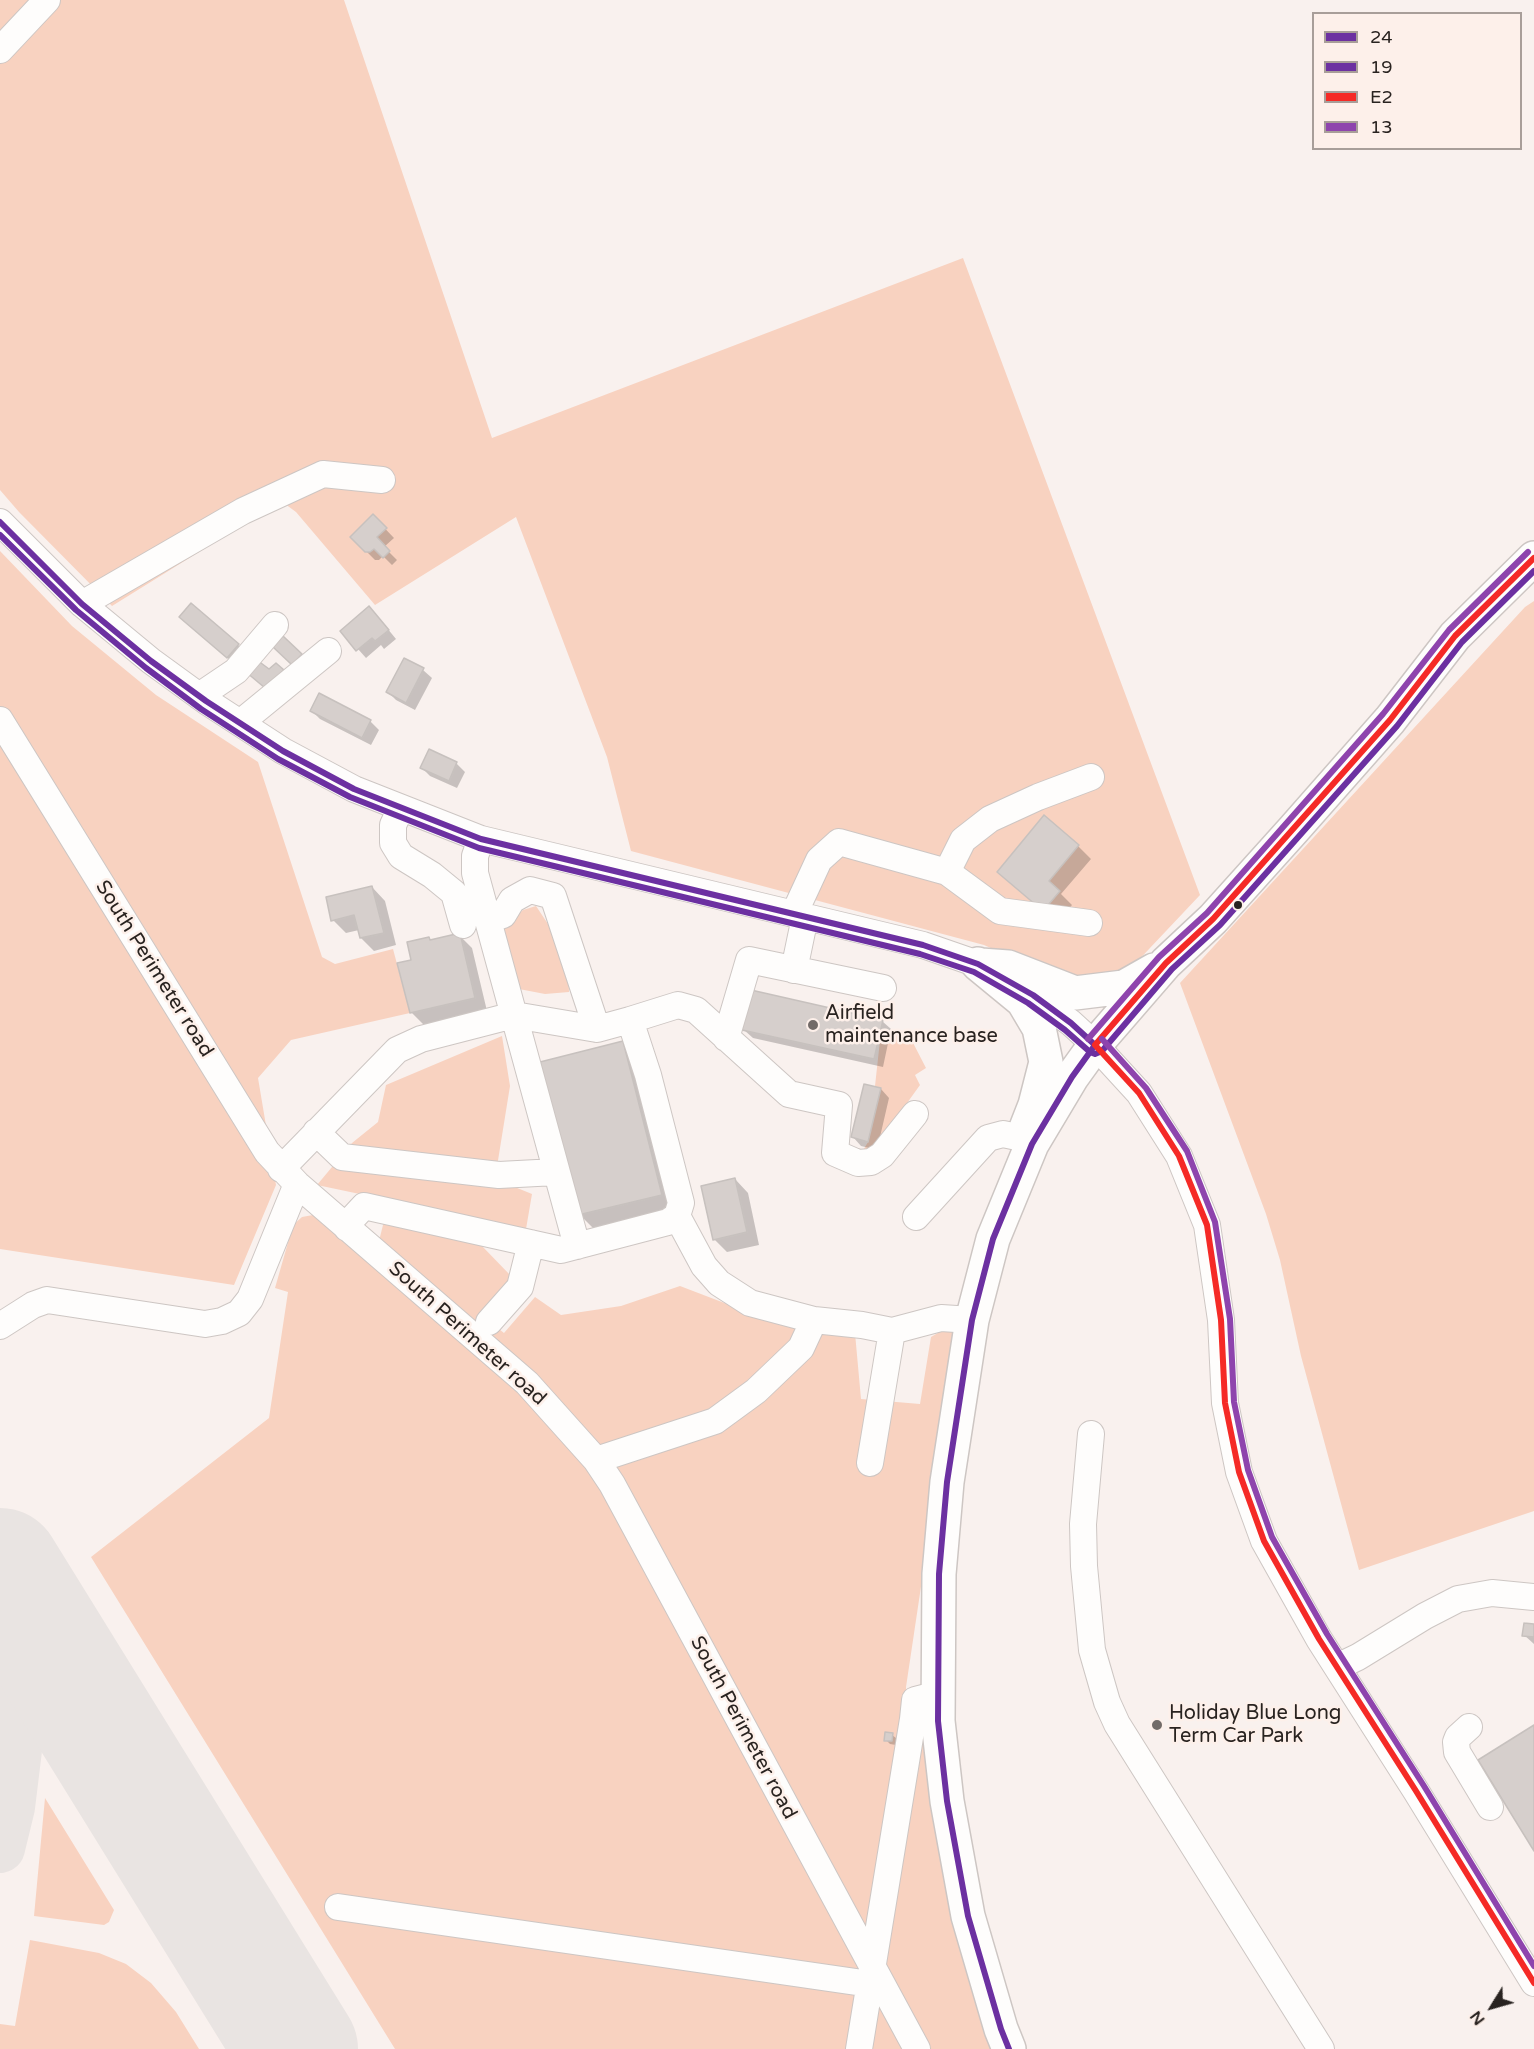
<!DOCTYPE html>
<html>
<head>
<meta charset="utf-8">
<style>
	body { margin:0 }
	#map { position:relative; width:1534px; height:2049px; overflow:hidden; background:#f9f1ee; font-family:"Varela Round",sans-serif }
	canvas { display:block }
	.legend { position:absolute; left:1312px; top:12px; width:210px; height:138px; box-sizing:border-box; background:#fdf0ea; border:2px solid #a89e99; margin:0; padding:8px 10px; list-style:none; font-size:18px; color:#292320 }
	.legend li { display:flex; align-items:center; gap:12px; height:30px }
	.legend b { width:30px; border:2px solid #a89e99 }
	.north { position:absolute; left:1462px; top:1977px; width:60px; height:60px; -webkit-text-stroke:4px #fdf0ea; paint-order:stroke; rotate:233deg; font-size:16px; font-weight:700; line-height:24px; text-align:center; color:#292320 }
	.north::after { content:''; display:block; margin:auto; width:21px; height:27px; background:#292320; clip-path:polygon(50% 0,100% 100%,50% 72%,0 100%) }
</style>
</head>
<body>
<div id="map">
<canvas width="1534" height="2049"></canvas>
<ul class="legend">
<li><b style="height:8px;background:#6c30a1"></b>24</li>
<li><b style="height:8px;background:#6c30a1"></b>19</li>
<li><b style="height:8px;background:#f52a26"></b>E2</li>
<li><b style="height:8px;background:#8e44ad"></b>13</li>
</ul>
<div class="north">N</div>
</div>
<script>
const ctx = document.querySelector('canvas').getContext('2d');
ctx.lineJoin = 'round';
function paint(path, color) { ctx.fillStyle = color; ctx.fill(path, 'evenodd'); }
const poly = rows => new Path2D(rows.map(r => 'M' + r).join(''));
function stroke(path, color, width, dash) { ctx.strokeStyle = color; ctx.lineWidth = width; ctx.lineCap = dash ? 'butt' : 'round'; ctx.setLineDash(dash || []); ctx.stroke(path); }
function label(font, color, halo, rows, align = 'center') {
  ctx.font = font + ' "Varela Round",sans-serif'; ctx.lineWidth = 5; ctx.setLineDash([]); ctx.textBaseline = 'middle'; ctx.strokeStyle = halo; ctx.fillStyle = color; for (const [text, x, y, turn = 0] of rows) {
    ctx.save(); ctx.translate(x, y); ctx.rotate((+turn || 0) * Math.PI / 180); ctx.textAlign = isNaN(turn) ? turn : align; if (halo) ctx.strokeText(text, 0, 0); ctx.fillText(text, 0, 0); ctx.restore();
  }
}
paint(poly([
	[0,0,30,0,0,30],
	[58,0,344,0,492,438,963,258,1200,895,1133,966,1079,988,984,945,631,851,607,757,516,517,375,605,296,512,281,501,112,606,19,512,0,490,0,58],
	[0,551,72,626,156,695,258,762,322,957,335,964,393,949,410,1013,291,1040,258,1078,276,1185,234,1285,0,1249],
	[1534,601,1534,1511,1359,1570,1301,1356,1280,1260,1266,1214,1180,983,1525,607],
	[536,906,556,936,568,967,569,992,545,994,519,989,502,926,523,910],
	[881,1031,910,1037,926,1068,915,1075,920,1085,872,1152,862,1152,868,1142,881,1088,875,1086],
	[502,1036,510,1086,495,1179,532,1194,526,1229,317,1185,352,1143,378,1122,386,1085],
	[313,1215,374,1261,384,1221,481,1245,512,1277,480,1314,504,1333,535,1297,561,1315,621,1306,680,1286,774,1322,855,1333,861,1399,920,1404,931,1337,948,1327,958,1339,906,1687,908,1717,923,1722,998,2049,395,2049,91,1557,269,1418,288,1292,275,1288,293,1225,302,1217],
	[45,1798,114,1910,109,1922,104,1925,34,1916],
	[30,1940,99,1953,126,1964,151,1983,176,2012,199,2049,0,2049,0,2024,15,2026]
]), '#f8d2c0');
paint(poly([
	[373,516,394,538,384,547,397,560,392,565,383,556,379,560,375,560,352,537],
	[378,617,396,639,384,649,381,645,366,658,342,631],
	[189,625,238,645,246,654,236,665],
	[423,670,432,678,415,710,396,700,388,692],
	[311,710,370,721,379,730,371,745,320,719],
	[456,763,465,772,457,788,430,776,422,768],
	[1078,846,1091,859,1061,894,1072,905,1057,923,999,872],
	[372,887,385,901,396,945,374,951,361,938,359,930,346,933,333,920],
	[459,935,472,948,487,1011,424,1025,411,1012,413,961,431,942],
	[882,1021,891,1029,883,1067,753,1038,744,1030],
	[623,1043,641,1060,678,1212,597,1232,580,1215],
	[881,1089,889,1098,877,1150,861,1146,853,1137],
	[735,1179,748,1193,759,1245,727,1252,714,1239],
	[1534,1626,1534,1644,1524,1635],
	[892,1735,896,1738,896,1745,890,1744,886,1740]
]), '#0003');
stroke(poly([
	[0,1573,20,1622,26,1644,28,1660,10,1807,0,1848]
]), '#e9e4e2', 50);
stroke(poly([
	[0,1569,297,2049]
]), '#e9e4e2', 122);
const building = poly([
	[373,514,387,528,377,537,390,551,383,558,374,549,370,552,365,552,350,537,373,514],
	[191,603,239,644,227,658,179,617,191,603],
	[369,606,389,630,375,641,372,638,356,651,340,631,369,606],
	[283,636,302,654,292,665,273,647,283,636],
	[404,658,424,668,406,703,386,692,404,658],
	[257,660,269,669,276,663,284,670,265,688,246,672,257,660],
	[319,693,371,720,362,738,310,711,319,693],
	[429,749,457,762,449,781,420,768,429,749],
	[1044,815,1079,845,1049,881,1060,891,1043,911,997,872,1044,815],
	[372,886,384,933,360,938,354,915,331,921,326,897,372,886],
	[460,933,475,998,410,1013,397,963,411,960,407,942,429,937,430,940,460,933],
	[751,990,883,1020,874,1059,742,1030,751,990],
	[623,1041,662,1195,578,1215,540,1062,623,1041],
	[864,1084,881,1088,868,1142,851,1137,864,1084],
	[735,1178,747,1232,713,1240,701,1186,735,1178],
	[1524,1623,1534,1624,1534,1637,1522,1636,1524,1623],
	[1534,1725,1534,1851,1478,1760,1534,1725],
	[885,1732,893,1733,892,1741,884,1741,885,1732]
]);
paint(building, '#d6cfcc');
stroke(building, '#c7c1be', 1.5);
const minor = poly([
	[0,50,47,0],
	[0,522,82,604,151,661,206,701,283,751,354,789,481,839,923,945,978,964,1033,995,1071,1023,1095,1045,1139,1093,1179,1156,1207,1225,1221,1320,1225,1403,1239,1472,1264,1541,1319,1639,1416,1791,1534,1983],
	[82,604,243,511,323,474,382,480],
	[199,696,236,671,275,625],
	[0,720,267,1152,297,1184,527,1383,596,1460,612,1484,917,2049],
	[240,723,328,651],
	[401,808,393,825,393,843,401,856,432,875,454,893,463,925],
	[481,839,475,856,475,873,577,1246],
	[947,872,963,840,990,819,1038,797,1091,777],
	[794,914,819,860,839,842,947,872,1000,911,1089,923],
	[488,920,503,915,512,900,530,890,553,896,597,1029],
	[794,970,805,917],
	[726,1038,749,960,883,988],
	[316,1132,342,1157,499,1175,556,1172],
	[281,1169,397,1050,421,1039,514,1015,597,1029,630,1020],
	[677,1216,704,1266,719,1283,750,1303,814,1320,862,1325,892,1331,941,1318,972,1320],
	[916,1217,988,1138,1003,1134,1022,1138],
	[347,1228,350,1221,364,1206,561,1250,668,1222,677,1216,681,1203,648,1075,630,1020,678,1005,696,1010,789,1094,839,1105,835,1153,858,1163,871,1162,882,1155,915,1114],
	[489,1322,520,1287,531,1243],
	[0,1326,33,1305,47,1300,205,1324,222,1321,239,1313,250,1299,297,1184],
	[1091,1434,1083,1524,1084,1566,1092,1650,1107,1702,1117,1724,1321,2049],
	[596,1460,715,1421,756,1391,801,1348,814,1320],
	[870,1463,892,1331],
	[1337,1667,1358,1657,1425,1616,1458,1599,1492,1593,1534,1597],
	[1469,1727,1458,1737,1456,1742,1457,1752,1490,1807],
	[338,1907,870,1984],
	[859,2049,913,1719,915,1700,938,1694]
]);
const major = poly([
	[978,964,1023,1001,1039,1028,1046,1062,1035,1105,1026,1128],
	[981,965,1008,967,1075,993,1124,987,1154,970],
	[1009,2049,1001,2029,968,1916,947,1801,938,1721,939,1574,947,1482,972,1320,993,1239,1032,1144,1072,1077,1095,1045,1166,963,1213,919,1294,829,1390,720,1455,636,1534,558]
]);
stroke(minor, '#cdc6c3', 28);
stroke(major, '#cdc6c3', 36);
stroke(minor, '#fefdfc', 26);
stroke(major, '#fefdfc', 33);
stroke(poly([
	[0,522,82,604,151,661,206,701,283,751,354,789,481,839,923,945,978,964,1033,995,1071,1023,1095,1045,1072,1077,1032,1144,993,1239,972,1320,947,1482,939,1574,938,1721,947,1801,968,1916,1001,2029,1009,2049]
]), '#6c30a1', 6);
stroke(poly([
	[0,535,76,610,146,668,201,709,278,759,350,797,479,848,920,954,974,972,1028,1003,1065,1030,1090,1052,1095,1054,1102,1051,1172,969,1220,925,1397,726,1462,642,1534,571]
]), '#6c30a1', 6);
stroke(poly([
	[1095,1045,1139,1093,1179,1156,1207,1225,1221,1320,1225,1403,1239,1472,1264,1541,1319,1639,1416,1791,1534,1983],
	[1095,1045,1166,963,1213,919,1390,720,1455,636,1534,558]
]), '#f52a26', 6);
stroke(poly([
	[1088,1039,1159,957,1207,913,1383,714,1449,630,1528,552],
	[1102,1039,1146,1088,1187,1151,1215,1222,1230,1319,1234,1402,1248,1470,1272,1537,1327,1634,1424,1786,1534,1966]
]), '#8e44ad', 6);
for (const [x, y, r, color] of [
	[1238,905,5,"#292320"],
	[813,1025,6,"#726b68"],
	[1157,1725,6,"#726b68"]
]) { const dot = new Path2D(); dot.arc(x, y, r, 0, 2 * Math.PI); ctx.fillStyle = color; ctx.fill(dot); stroke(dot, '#fdf0ea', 2); }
label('20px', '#292320', '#fdf0ea', [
	["South Perimeter road",154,969,58],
	["South Perimeter road",467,1334,42],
	["South Perimeter road",743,1728,62]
]);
label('20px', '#292320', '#fdf0ea', [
	["Airfield",825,1014],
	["maintenance base",825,1037],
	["Holiday Blue Long",1169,1714],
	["Term Car Park",1169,1737]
], 'left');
</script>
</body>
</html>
